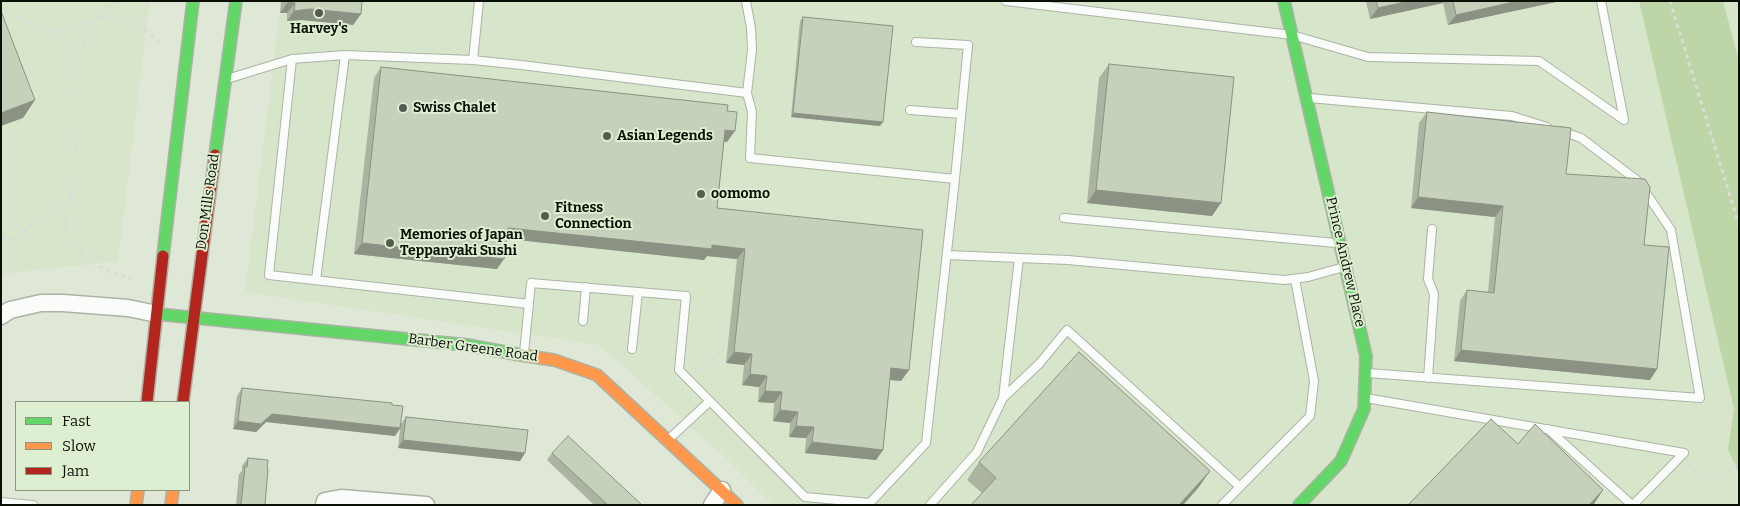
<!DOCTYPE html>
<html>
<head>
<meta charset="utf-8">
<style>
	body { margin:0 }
	#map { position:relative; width:1740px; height:506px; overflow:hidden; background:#dfe8d7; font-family:Bitter,serif }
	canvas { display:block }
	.frame { position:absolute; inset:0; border:2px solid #0b1007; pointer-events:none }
	.legend { position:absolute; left:15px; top:401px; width:175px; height:90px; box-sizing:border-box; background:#deeed1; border:1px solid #8a9580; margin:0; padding:6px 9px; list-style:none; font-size:15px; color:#0b1007 }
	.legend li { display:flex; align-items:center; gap:10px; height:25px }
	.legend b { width:25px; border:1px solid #8a9580 }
</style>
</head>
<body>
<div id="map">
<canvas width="1740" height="506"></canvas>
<div class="frame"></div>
<ul class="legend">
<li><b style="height:6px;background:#63d668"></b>Fast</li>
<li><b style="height:6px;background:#ff974d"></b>Slow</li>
<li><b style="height:6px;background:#b3261e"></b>Jam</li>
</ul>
</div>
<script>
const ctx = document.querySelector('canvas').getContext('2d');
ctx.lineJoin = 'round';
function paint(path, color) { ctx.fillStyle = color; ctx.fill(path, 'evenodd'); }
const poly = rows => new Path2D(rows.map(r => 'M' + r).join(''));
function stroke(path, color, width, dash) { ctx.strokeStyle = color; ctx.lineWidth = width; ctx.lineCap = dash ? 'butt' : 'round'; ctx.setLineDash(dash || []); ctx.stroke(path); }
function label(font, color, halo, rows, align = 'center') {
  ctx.font = font + ' Bitter,serif'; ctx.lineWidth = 4; ctx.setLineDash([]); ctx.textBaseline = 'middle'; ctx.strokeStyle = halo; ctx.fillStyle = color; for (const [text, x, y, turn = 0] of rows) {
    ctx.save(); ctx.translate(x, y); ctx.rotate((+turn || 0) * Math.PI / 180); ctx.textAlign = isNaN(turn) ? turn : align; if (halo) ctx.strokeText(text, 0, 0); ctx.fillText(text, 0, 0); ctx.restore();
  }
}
paint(poly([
	[1,1,150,1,118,261,1,274],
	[281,1,1639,1,1734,409,1729,449,1739,474,1739,505,773,505,726,458,599,345,245,292],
	[1723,1,1739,1,1739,61]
]), '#d7e6cb');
paint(poly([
	[1639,1,1723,1,1739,61,1739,474,1728,449,1734,409]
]), '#bed6a7');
const lane = poly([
	[1006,1,1292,35,1368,57,1539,61,1624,120,1601,1],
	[292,59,269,275,529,304],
	[473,60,479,1],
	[227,79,292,59,345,55,473,60,521,65,747,93,752,50,751,28,746,1],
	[747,93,752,112,750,158,955,179],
	[1309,98,1512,116,1547,127],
	[910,110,961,114],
	[1064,218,1336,243],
	[1019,258,1068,260,1284,280,1308,277,1344,267],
	[316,280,345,55],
	[583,321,586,287],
	[632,349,638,292],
	[524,353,531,283,686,296,679,370,805,497,870,503],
	[1368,373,1700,398,1671,230,1638,181,1581,138,1561,131],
	[1428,378,1434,294,1428,279,1432,229],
	[1003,398,1039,364,1067,330,1240,487],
	[1366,398,1684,453,1633,505],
	[1548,429,1632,505],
	[669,439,710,401],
	[1,502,33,505],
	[868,505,926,443,955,179,968,45,916,42],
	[930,505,977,452,1003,398,1019,258,947,255],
	[1222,505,1310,416,1314,381,1295,279]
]);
const street = poly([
	[1,316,10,310,41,303,63,303,128,308,157,314],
	[324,505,325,501,341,498,426,505],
	[712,505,722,490]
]);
const fast = poly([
	[1284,1,1366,356,1364,409,1341,461,1299,505],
	[215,155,236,1],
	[163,256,193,1],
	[157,314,467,345,521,355]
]);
const slow = poly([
	[521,355,554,360,597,375,737,505],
	[136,505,138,490],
	[171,505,173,490]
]);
const jam = poly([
	[147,402,163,256],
	[183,402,215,155]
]);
stroke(lane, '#acb3a6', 10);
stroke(street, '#acb3a6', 19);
stroke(fast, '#acb3a6', 14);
stroke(slow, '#acb3a6', 14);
stroke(jam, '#acb3a6', 14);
stroke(poly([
	[119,1,95,20,66,86,61,112,75,146,81,169,66,214,65,224,69,240,88,260,108,271,131,279],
	[1670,1,1739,225],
	[1,10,57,32,95,20,115,18,133,23,146,31,160,43],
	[57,32,80,54],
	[1,237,13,239,71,197],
	[697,370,710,362,725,346,726,325],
	[1689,463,1697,477,1712,478,1733,468,1739,459]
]), '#d9dcd7', 3, [4, 4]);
stroke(lane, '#fafcf9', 8);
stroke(street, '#fafcf9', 16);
stroke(fast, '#63d668', 11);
stroke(slow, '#ff974d', 11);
stroke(jam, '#b3261e', 11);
paint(poly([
	[281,1,362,1,361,14,353,25,302,20,287,21,287,13,280,13],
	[1366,1,1561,1,1448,25,1443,3,1370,19],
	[803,17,880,126,791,117,800,21],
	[1109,64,1212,216,1087,203,1099,78],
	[381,67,727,111,727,142,724,141,717,208,909,370,901,381,890,380,883,450,876,460,805,453,806,438,789,437,790,423,773,421,774,403,758,402,759,387,742,385,744,365,726,363,737,259,707,256,704,260,507,239,497,269,354,254,374,78],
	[1427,112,1566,174,1644,245,1657,369,1650,380,1454,361,1460,301,1467,290,1488,292,1495,217,1411,208,1419,123],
	[242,388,392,405,401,424,406,417,525,453,520,461,398,448,400,429,395,436,266,422,256,432,233,429,237,396],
	[552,453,642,505,594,505,547,460],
	[248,458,265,505,236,505,239,474,242,471,242,466],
	[979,462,1210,471,1198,488,1183,505,971,505,982,493,967,480]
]), '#aab4a1');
paint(poly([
	[1409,1,1445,1,1443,3,1370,19,1378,8],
	[1518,1,1561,1,1448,25,1456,15],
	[288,2,295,3,287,13,280,13],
	[310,9,361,14,353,25,302,20,287,21,294,11],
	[35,100,23,118,1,126,1,113],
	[793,113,883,122,880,126,791,117],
	[725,130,735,131,727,142,718,141],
	[1096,190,1221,203,1212,216,1087,203],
	[1418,197,1503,206,1495,217,1411,208],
	[508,228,712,245,745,249,737,259,707,256,704,260,500,238],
	[362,243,504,259,497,269,354,254],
	[1461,350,1657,369,1650,380,1454,361],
	[734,352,752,354,744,365,726,363],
	[891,368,909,370,901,381,884,379],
	[750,374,767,376,759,387,742,385],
	[765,391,782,392,774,403,758,402],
	[780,410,798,412,790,423,773,421],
	[272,414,400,428,395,436,266,422,256,432,233,429,238,421],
	[796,426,814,427,806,438,789,437],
	[403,440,525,453,520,461,398,448],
	[812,442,883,450,876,460,805,453],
	[1210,471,1198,488,1183,505,1179,505],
	[1603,490,1594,504,1593,505,1589,505]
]), '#8b9283');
const building = poly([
	[288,1,362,1,361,14,310,9,294,11,295,3,288,1],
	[1376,1,1409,1,1378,8,1376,1],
	[1453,1,1518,1,1456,15,1453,1],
	[1,11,35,100,1,113,1,11],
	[803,17,893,26,883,122,793,113,803,17],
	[1109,64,1234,77,1221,203,1096,190,1109,64],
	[381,67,728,105,727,111,737,112,735,131,725,130,717,208,923,230,909,370,891,368,883,450,812,442,814,427,796,426,798,412,780,410,782,392,765,391,767,376,750,374,752,354,734,352,745,249,712,245,712,249,508,228,504,259,362,243,381,67],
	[1427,112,1571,128,1566,174,1645,179,1650,187,1644,245,1669,247,1657,369,1461,350,1467,290,1494,293,1503,206,1418,197,1427,112],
	[1079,352,1210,471,1179,505,971,505,996,478,979,462,1079,352],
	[242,388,392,403,392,405,403,406,400,428,272,414,261,424,238,421,242,388],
	[406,417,528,430,525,453,403,440,406,417],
	[1491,419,1518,444,1535,424,1603,490,1589,505,1408,505,1491,419],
	[568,436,642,505,608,505,552,453,568,436],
	[248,458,268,460,267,469,268,469,265,505,241,505,245,467,247,467,248,458]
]);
paint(building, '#c6d1bb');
stroke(building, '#8b9283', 1);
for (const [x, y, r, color] of [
	[319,13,5,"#555c50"],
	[403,108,5,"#555c50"],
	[607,136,5,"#555c50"],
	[701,194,5,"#555c50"],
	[545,216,5,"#555c50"],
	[390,243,5,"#555c50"]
]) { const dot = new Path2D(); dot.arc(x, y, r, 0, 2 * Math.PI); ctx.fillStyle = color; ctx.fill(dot); stroke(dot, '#deeed1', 2); }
label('bold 14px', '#0b1007', '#deeed1', [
	["Harvey's",319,29,"center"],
	["Swiss Chalet",413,108],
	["Asian Legends",617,136],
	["oomomo",711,194],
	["Fitness",555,208],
	["Connection",555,224],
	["Memories of Japan",400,235],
	["Teppanyaki Sushi",400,251]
], 'left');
label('14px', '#0b1007', '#deeed1', [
	["Don Mills Road",208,202,-82],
	["Prince Andrew Place",1345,262,77],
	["Barber Greene Road",473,348,8]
]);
</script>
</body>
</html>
